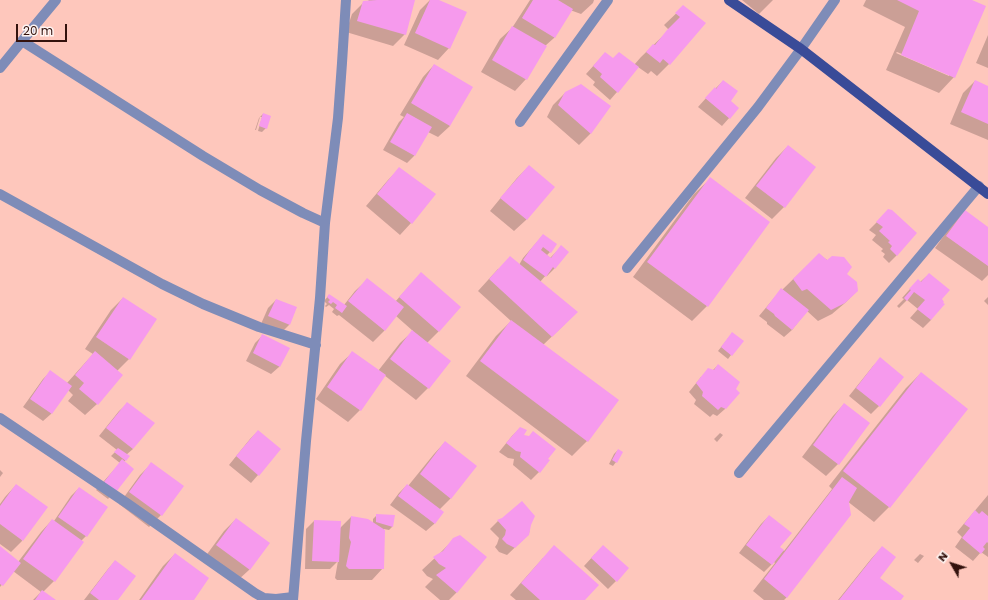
<!DOCTYPE html>
<html>
<head>
<meta charset="utf-8">
<style>
	body { margin:0 }
	#map { position:relative; width:988px; height:600px; overflow:hidden; background:#fec7bc; font-family:Poppins,sans-serif }
	canvas { display:block }
	.north { position:absolute; left:932px; top:544px; width:40px; height:40px; -webkit-text-stroke:3px #fef4f2; paint-order:stroke; rotate:309deg; font-size:11px; font-weight:700; line-height:16px; text-align:center; color:#33120d }
	.north::after { content:''; display:block; margin:auto; width:14px; height:18px; background:#33120d; clip-path:polygon(50% 0,100% 100%,50% 72%,0 100%) }
	.scale { position:absolute; left:16px; top:24px; width:51px; height:18px; box-sizing:border-box; border:2px solid #33120d; border-top:0; padding-left:5px; font-size:12px; line-height:14px; white-space:nowrap; color:#33120d; -webkit-text-stroke:3px #fef4f2; paint-order:stroke }
</style>
</head>
<body>
<div id="map">
<canvas width="988" height="600"></canvas>
<div class="north">N</div>
<div class="scale">20 m</div>
</div>
<script>
const ctx = document.querySelector('canvas').getContext('2d');
ctx.lineJoin = 'round';
function paint(path, color) { ctx.fillStyle = color; ctx.fill(path, 'evenodd'); }
const poly = rows => new Path2D(rows.map(r => 'M' + r).join(''));
function stroke(path, color, width, dash) { ctx.strokeStyle = color; ctx.lineWidth = width; ctx.lineCap = dash ? 'butt' : 'round'; ctx.setLineDash(dash || []); ctx.stroke(path); }
paint(poly([
	[369,0,414,0,405,34,393,46,346,32,352,14,364,2,367,2],
	[430,0,436,0,449,48,438,60,404,45,420,10],
	[530,0,594,0,593,3,581,14,570,10,554,38,545,46,526,79,515,91,481,72,500,39,512,28],
	[742,0,773,0,759,14],
	[866,0,969,0,954,77,939,93,886,70,905,27,863,6],
	[897,52,949,74,949,76,896,53],
	[683,7,704,23,669,64,657,76,651,71,648,74,638,67,617,92,610,100,593,85,595,82,586,74,605,53,613,59,634,65,641,57,669,30,664,25],
	[988,35,988,68,976,63],
	[434,65,450,126,438,137,428,132,414,156,407,163,383,150,399,122,404,117,400,115,423,77],
	[723,81,729,101,738,108,722,126,698,107,707,97],
	[975,81,988,87,988,140,950,124,963,93],
	[565,93,591,133,579,145,547,117,553,105],
	[263,114,266,128,262,132,258,131,262,117,260,117,256,130,255,130,259,118],
	[788,146,784,207,772,219,745,198,776,158],
	[529,166,554,187,526,220,514,231,490,211,517,178],
	[399,169,411,223,400,235,366,206,388,180],
	[710,179,707,306,692,321,633,277,694,194],
	[889,210,897,255,889,263,883,257,885,254,881,251,883,249,872,240,876,235,869,230],
	[965,211,988,228,988,275,982,281,935,248,953,223],
	[543,235,550,252,547,255,550,258,561,247,555,268,547,276,546,275,540,282,565,324,543,345,587,441,572,456,466,376,496,336,511,321,478,291,498,269,519,265,523,258],
	[819,254,846,274,857,291,845,303,832,314,818,321,807,311,792,330,784,337,767,324,767,322,759,316,774,298,781,290,782,290],
	[929,274,940,299,931,320,923,328,910,318,918,309,907,300,899,308,897,306,904,299,902,298,910,289,920,282],
	[367,280,395,302,410,285,439,331,427,343,428,388,416,400,384,375,360,410,348,422,316,399,340,364,352,353,378,371,400,343,413,331,396,316,385,330,373,342,339,315,337,316,332,312,334,309,329,305,326,307,325,306,327,304,324,301,329,295,344,305,355,291],
	[988,297,988,305,984,301],
	[123,298,129,359,117,371,97,404,85,415,68,401,73,395,68,390,51,414,43,421,23,407,43,379,50,372,67,383,93,354,85,349,111,310],
	[276,300,296,308,289,325,281,333,261,324,268,308],
	[263,335,288,349,279,367,271,374,246,361,255,343],
	[729,337,731,355,728,359,718,351],
	[881,359,879,406,871,414,849,396,873,366],
	[718,365,725,409,717,416,713,414,710,417,694,404,696,400,689,392,701,377,713,370],
	[921,373,889,507,874,522,847,501,787,597,784,600,764,600,753,591,775,563,774,562,764,572,739,553,761,524,769,516,779,547,784,551,832,489,829,486,906,388],
	[127,404,133,449,126,455,128,457,124,462,115,491,108,499,96,490,120,463,111,456,117,450,99,436,119,411],
	[844,404,838,464,826,476,802,457,833,416],
	[520,428,522,436,547,459,539,472,531,480,513,465,514,459,508,458,499,452,512,436],
	[258,431,258,475,251,483,229,465,250,439],
	[720,433,723,435,717,442,714,439],
	[445,442,451,498,439,510,443,512,434,524,426,531,390,505,399,493,407,485,408,486,434,454],
	[618,450,616,462,613,466,609,464,614,454],
	[152,463,161,515,149,527,119,504,140,475],
	[0,470,3,473,0,477],
	[16,485,22,541,11,552,0,544,0,504,5,497],
	[79,488,107,507,86,536,81,541,54,581,43,592,55,600,33,600,41,592,13,571,0,587,0,548,18,562,41,532,52,520,54,521,71,496],
	[988,495,988,557,981,552,973,561,955,547,962,537,957,532],
	[377,515,393,526,389,530,384,529,383,568,372,580,337,580,335,578,338,561,330,569,305,569,306,529,314,521,339,529,351,517,373,523,373,519],
	[236,519,268,543,249,570,237,581,205,557,224,531],
	[498,521,530,525,529,534,507,555,499,552,495,547,497,544,499,538,490,529],
	[454,539,457,592,449,600,440,600,425,587,433,579,427,576,422,570,437,556],
	[882,547,878,578,900,600,838,600,871,559],
	[175,554,192,600,139,600,163,566],
	[595,554,616,581,608,589,584,566],
	[920,554,924,556,918,563,914,560],
	[543,558,584,600,516,600,510,595],
	[115,561,117,600,84,600,108,569]
]), '#0003');
paint(poly([
	[377,0,415,0,406,35,357,21,363,1],
	[430,0,439,0,467,12,450,49,415,33],
	[533,0,558,0,573,9,555,38,522,18],
	[897,0,972,0,986,6,955,78,901,55,919,11],
	[683,5,706,23,670,65,663,59,660,63,646,52,653,44,655,45,667,30,680,17,675,13],
	[512,26,547,46,527,80,492,60],
	[605,52,613,58,619,52,639,67,618,93,600,77,602,74,593,66],
	[434,64,473,87,450,126,411,103],
	[723,80,738,91,731,101,739,108,730,119,705,98,715,87,716,89],
	[975,80,988,86,988,124,961,112],
	[581,84,611,106,591,134,558,105,565,92],
	[263,113,271,116,267,129,259,126],
	[407,113,432,127,415,156,390,142],
	[788,145,816,167,785,208,756,186],
	[529,165,555,187,527,220,500,198],
	[399,167,436,194,412,224,377,194],
	[710,177,770,222,708,307,647,262],
	[888,209,892,210,917,233,897,256,890,249,892,246,888,242,890,241,879,231,883,227,876,222],
	[965,210,988,227,988,266,946,236],
	[543,234,557,244,551,253,543,247,541,250,551,258,561,245,569,252,555,269,553,267,546,277,523,260,530,250],
	[819,253,827,260,832,256,844,257,852,267,847,274,857,282,858,291,845,303,831,310,807,289,802,291,793,279],
	[510,256,578,312,552,337,489,279],
	[421,272,461,307,439,332,399,297],
	[929,273,950,290,942,299,944,302,943,303,945,304,931,320,917,309,925,300,914,292,907,301,904,298,911,290,909,289,918,279,921,282],
	[367,278,404,307,385,331,348,301],
	[781,288,809,310,792,330,775,316,774,314,766,308],
	[329,294,347,306,342,313,335,308,337,305,333,302,331,304,328,302,330,300,327,297],
	[123,297,157,319,130,360,96,337],
	[276,299,297,307,290,325,268,316],
	[511,320,619,400,588,442,480,361],
	[412,330,451,361,429,389,390,359],
	[732,332,744,341,732,356,721,347],
	[262,334,290,348,280,367,253,353],
	[95,351,123,375,98,405,79,389,84,383,75,375],
	[352,351,386,375,361,411,327,387],
	[880,357,904,377,880,407,856,388],
	[718,364,740,382,736,389,740,393,726,409,721,407,718,410,702,396,703,392,696,383,708,368,714,370],
	[50,370,72,386,52,414,30,399],
	[921,372,968,409,890,508,843,471],
	[127,402,155,423,133,449,106,428],
	[844,403,870,423,839,465,813,445],
	[520,427,527,430,524,435,529,436,533,431,556,449,548,459,550,460,540,473,520,457,521,452,516,451,506,443],
	[258,430,281,449,259,476,236,456],
	[445,441,477,466,451,499,420,474],
	[118,448,130,456,126,461,114,452],
	[618,449,623,452,617,463,612,460],
	[122,459,134,469,116,492,104,482],
	[151,462,184,486,162,516,129,492],
	[842,477,857,488,849,502,851,515,787,598,764,579],
	[16,484,48,507,23,541,0,524,0,506],
	[407,484,444,512,435,524,398,496],
	[79,487,108,507,87,537,58,517],
	[522,501,535,516,531,525,529,535,515,548,507,544,502,539,505,535,506,530,497,520,502,518],
	[975,510,979,514,982,511,988,516,988,543,987,542,983,547,985,549,981,554,962,538,970,528,964,524],
	[376,514,395,515,393,527,376,522],
	[769,515,792,533,780,547,784,550,772,565,746,545],
	[351,516,368,519,385,530,384,569,349,569,346,566,351,542,349,538],
	[236,518,270,543,250,570,216,545],
	[52,519,84,542,55,582,23,559],
	[314,520,341,521,339,562,312,561],
	[460,535,487,557,457,593,436,575,446,568,439,564,433,557,436,555,443,551,453,538],
	[554,545,599,585,585,600,540,600,521,583],
	[603,545,629,568,617,582,591,558],
	[0,546,21,563,3,586,0,584],
	[882,546,896,557,880,578,904,596,901,600,839,600],
	[175,553,209,578,194,600,141,600],
	[115,560,136,576,118,600,99,600,90,593],
	[42,590,56,600,35,600]
]), '#f69aed');
stroke(poly([
	[22,41,56,0],
	[0,68,22,41,203,156,260,190,303,213,325,223],
	[520,122,608,0],
	[0,194,162,284,203,304,259,327,316,345],
	[627,268,758,107,801,49,835,0],
	[0,418,128,504,255,593,264,598,276,599,293,597],
	[739,473,979,186],
	[293,600,306,441,320,298,325,223,338,118,342,63,346,0]
]), '#7e8cb8', 10);
stroke(poly([
	[729,0,801,49,988,194]
]), '#394b98', 10);
</script>
</body>
</html>
